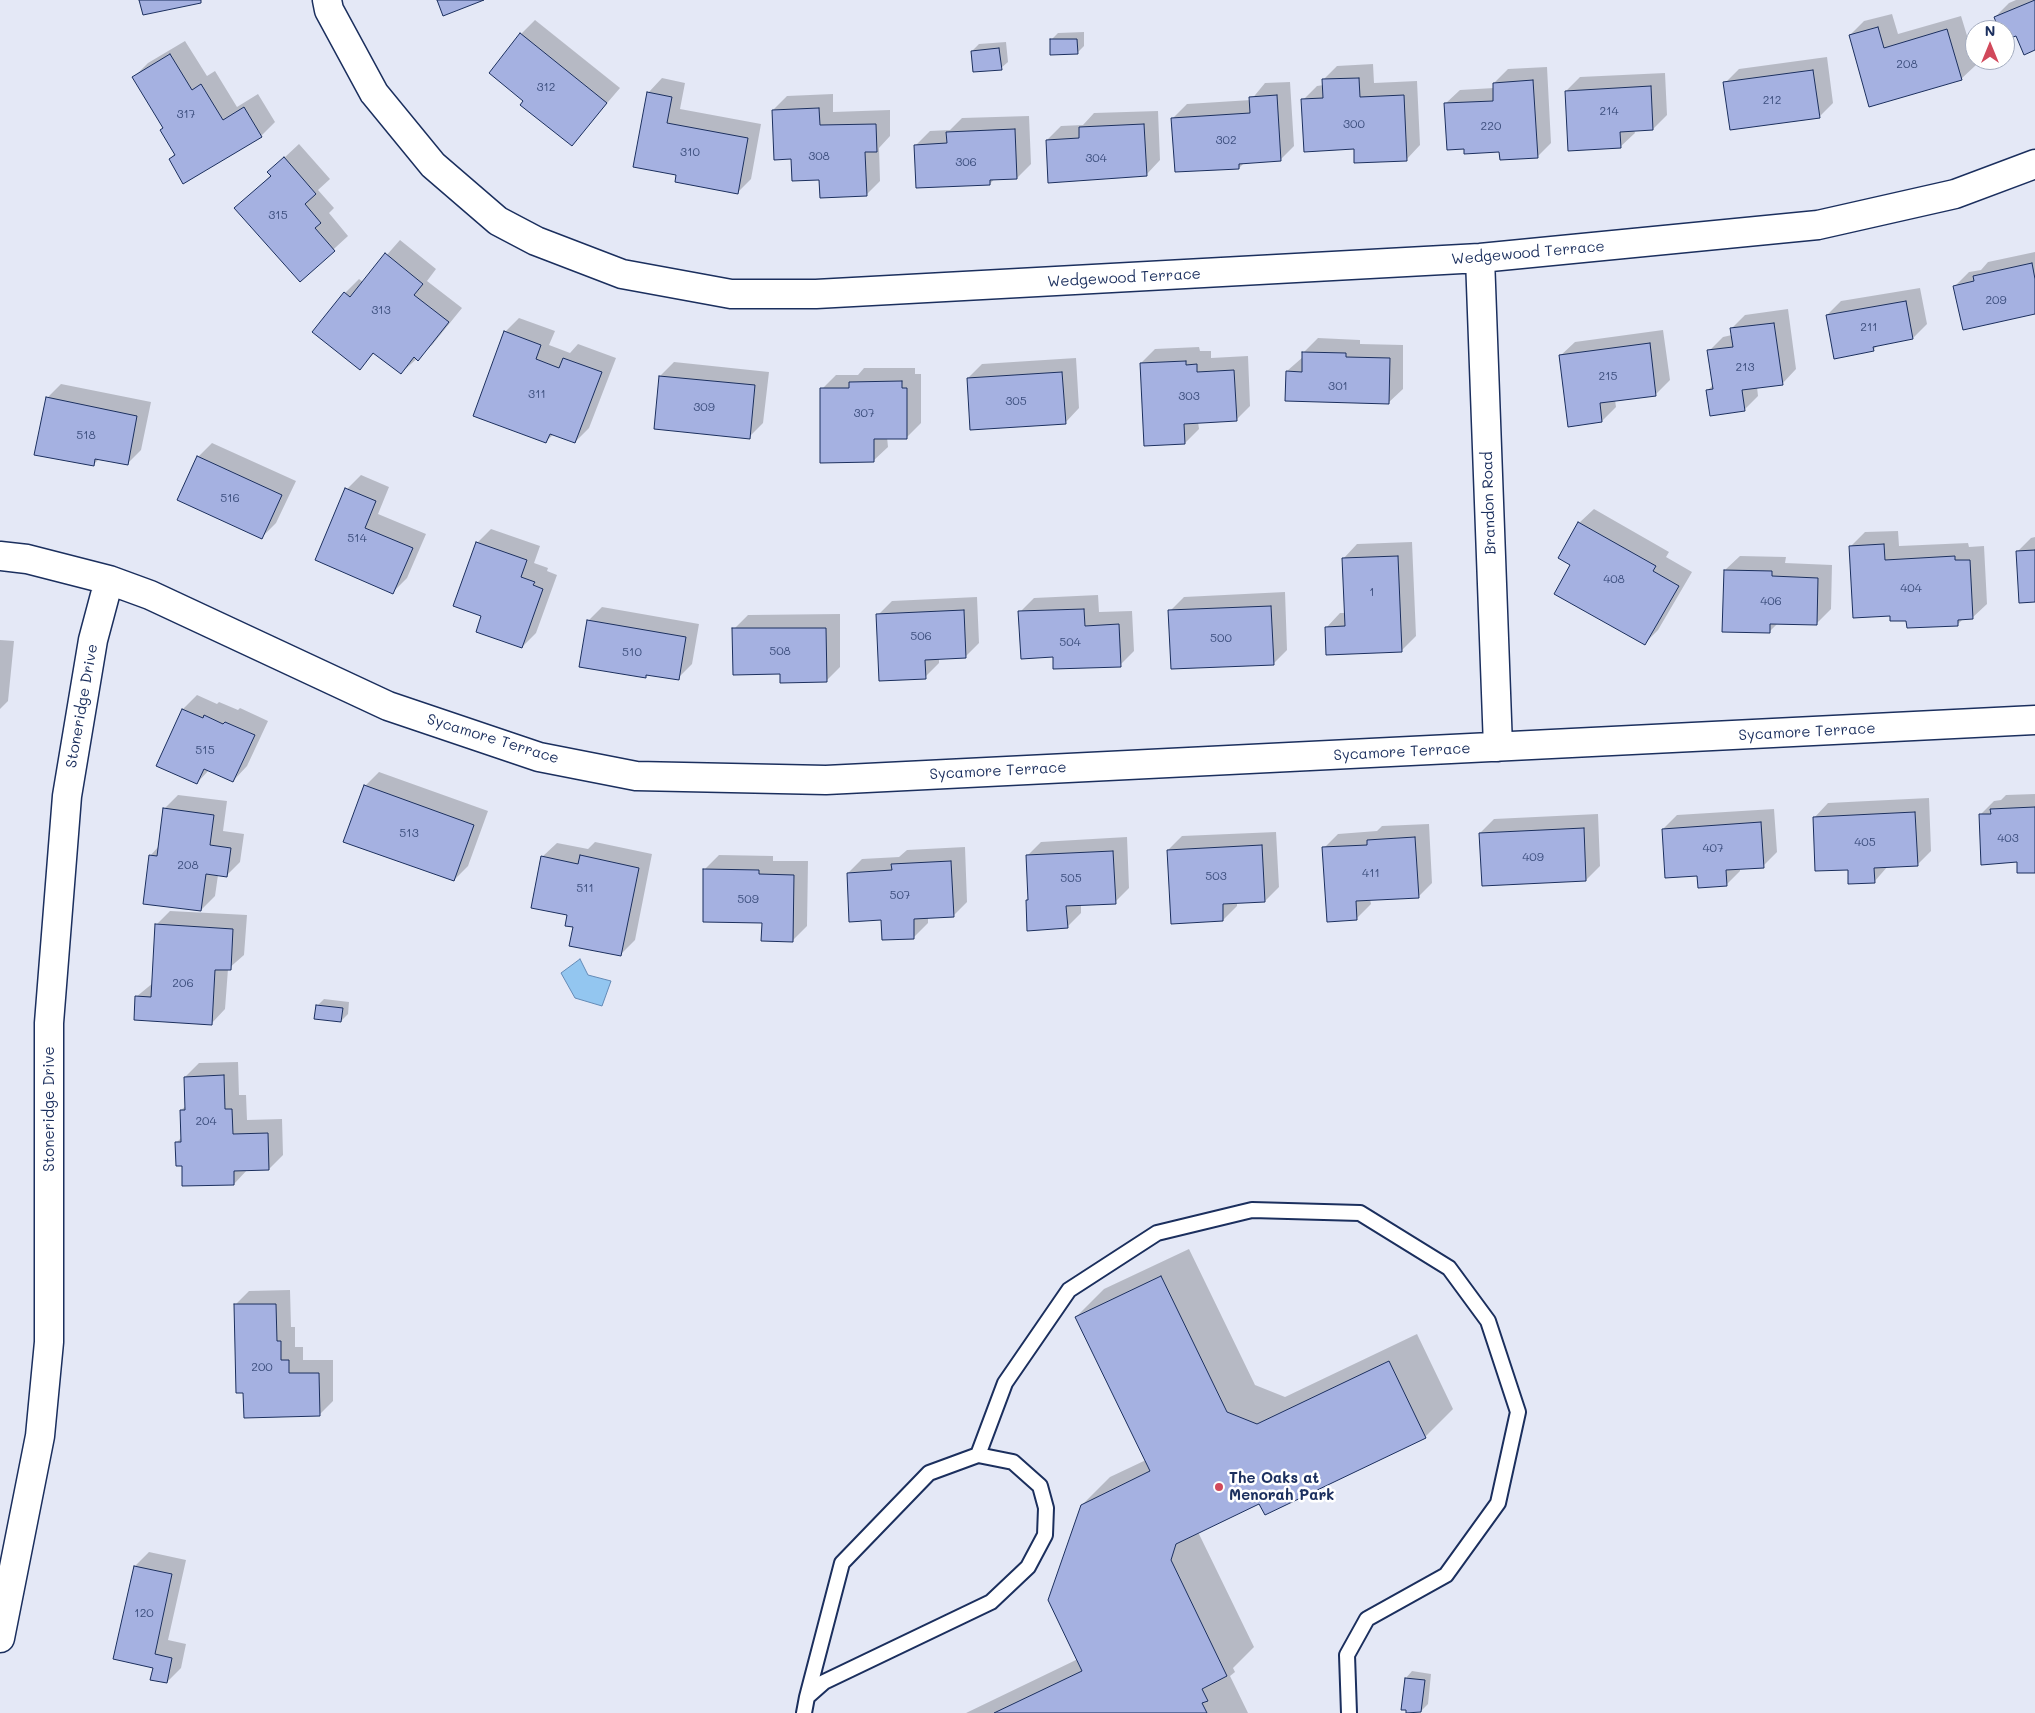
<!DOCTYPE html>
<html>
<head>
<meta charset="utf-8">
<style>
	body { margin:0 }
	#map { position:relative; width:2035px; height:1713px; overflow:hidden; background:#e4e8f6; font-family:Mali,sans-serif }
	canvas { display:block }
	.north { position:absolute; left:1965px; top:20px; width:50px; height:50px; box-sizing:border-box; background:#fff; border:1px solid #a4acbf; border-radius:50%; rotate:0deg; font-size:14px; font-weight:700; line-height:20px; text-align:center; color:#1b2f5e }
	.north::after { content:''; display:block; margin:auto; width:18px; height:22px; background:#d1495b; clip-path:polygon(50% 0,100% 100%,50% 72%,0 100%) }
</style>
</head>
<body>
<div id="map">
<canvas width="2035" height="1713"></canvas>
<div class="north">N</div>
</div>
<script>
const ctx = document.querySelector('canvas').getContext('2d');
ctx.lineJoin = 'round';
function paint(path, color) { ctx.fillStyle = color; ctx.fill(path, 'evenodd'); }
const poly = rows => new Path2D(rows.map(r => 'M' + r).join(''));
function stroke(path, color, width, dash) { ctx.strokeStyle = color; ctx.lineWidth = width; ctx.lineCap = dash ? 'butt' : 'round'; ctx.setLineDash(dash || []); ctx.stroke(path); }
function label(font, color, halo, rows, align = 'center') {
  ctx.font = font + ' Mali,sans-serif'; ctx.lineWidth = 5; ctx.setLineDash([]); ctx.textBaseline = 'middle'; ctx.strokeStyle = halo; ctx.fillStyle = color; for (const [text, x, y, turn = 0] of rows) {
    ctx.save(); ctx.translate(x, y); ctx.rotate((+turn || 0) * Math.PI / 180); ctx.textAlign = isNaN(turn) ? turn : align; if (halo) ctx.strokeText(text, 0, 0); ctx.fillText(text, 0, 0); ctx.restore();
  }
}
const water = poly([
	[580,959,588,975,611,981,602,1006,575,998,561,973,580,959]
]);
paint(water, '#93c6f0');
stroke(water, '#638ab6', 1);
paint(poly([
	[2016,0,2035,0,2035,49,2017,34,2005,39,2005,30,2001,30,1995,17,2009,3],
	[1892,14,1898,34,1961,16,1976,65,1961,79,1850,35,1864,21],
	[535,20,620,88,572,144,524,100,521,34],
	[1084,32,1084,46,1077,53,1051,40,1058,33],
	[185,41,207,76,215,71,237,107,258,94,275,122,261,136,170,159,175,153,164,128,134,77,148,63],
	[1006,42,1008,62,1001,68,972,51,979,44],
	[1827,57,1833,103,1819,117,1725,83,1739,69],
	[1373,64,1374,83,1417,81,1420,145,1406,160,1303,100,1317,86,1324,85,1323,80,1337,66],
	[1547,67,1551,143,1537,157,1465,148,1445,104,1460,90,1494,88,1494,83,1508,69],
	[1665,73,1667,115,1653,129,1634,130,1635,133,1620,147,1566,91,1580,77],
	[662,78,685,83,680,109,761,124,751,179,737,193,677,174,648,93],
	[1290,82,1294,146,1280,160,1244,163,1239,168,1173,118,1187,104,1251,100,1265,83],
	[833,94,833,112,890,110,890,136,879,148,880,181,866,195,820,178,793,158,773,110,787,96],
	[1158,111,1160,160,1146,175,1047,140,1061,126,1083,125,1094,113],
	[1029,116,1031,164,1017,178,995,178,990,184,916,145,930,131,950,130,962,118],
	[299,144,330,179,318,190,334,208,329,213,348,236,300,280,236,208,271,175,269,172],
	[400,240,436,269,427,281,462,308,432,345,401,373,375,352,360,368,314,332,345,293,359,279,363,282],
	[2035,252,2035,313,1955,286,1969,272,1981,270,1988,262],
	[1920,288,1927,324,1913,338,1879,344,1873,350,1827,315,1841,301],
	[1788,309,1796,369,1782,384,1757,387,1758,396,1744,410,1708,390,1713,385,1709,351,1723,337,1732,335,1731,329,1745,315],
	[519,318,555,331,549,345,570,353,578,344,616,358,589,428,575,442,554,434,546,441,505,332],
	[1663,330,1670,380,1656,394,1615,400,1616,407,1602,421,1560,356,1575,342],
	[1318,338,1360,340,1360,344,1403,345,1403,389,1388,403,1287,371,1303,357,1303,353],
	[1199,347,1200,351,1211,351,1211,358,1248,356,1250,406,1236,420,1198,422,1199,429,1185,443,1141,363,1155,349],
	[1076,358,1079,408,1065,423,968,378,982,364],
	[674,362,769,372,763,423,749,437,660,376],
	[864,368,915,368,915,374,921,374,921,423,907,437,887,437,888,447,873,461,822,389,836,375,858,375],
	[61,384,151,402,141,450,127,464,100,458,93,465,47,398],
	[212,443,296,481,276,523,262,537,198,457],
	[361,475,389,487,378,514,426,534,407,578,393,592,347,489],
	[1594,509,1669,552,1666,557,1692,572,1658,630,1644,644,1572,565,1560,557,1579,523],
	[491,529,540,546,534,563,548,568,547,571,557,575,536,633,522,647,483,615,477,543],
	[1898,531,1899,546,1968,543,1969,547,1984,546,1987,604,1972,618,1964,618,1957,625,1908,619,1850,547,1865,532],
	[2035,537,2035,601,2017,552,2031,538],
	[1412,542,1416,636,1402,650,1326,628,1340,613,1346,613,1343,559,1357,544],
	[1740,556,1786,557,1785,563,1832,565,1831,609,1817,623,1779,622,1770,631,1725,570],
	[1285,592,1287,650,1273,664,1170,611,1184,597],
	[1098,595,1099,612,1132,611,1134,651,1120,665,1020,612,1034,598],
	[977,597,979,643,965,657,939,658,939,663,925,677,878,615,892,601],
	[602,607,699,624,692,664,678,678,648,674,645,677,588,621],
	[840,614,840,667,826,681,781,673,734,629,748,615],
	[0,640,14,641,8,701,0,709],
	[197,695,217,704,219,702,238,710,240,708,268,721,247,766,233,781,209,770,197,783,158,765,183,709],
	[379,772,488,811,468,866,454,880,365,786],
	[2035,794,2035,871,2018,861,1980,815,1994,801,2001,800,2006,795],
	[178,795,227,801,223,831,244,834,240,862,226,876,218,875,215,896,201,910,150,856,159,846,164,809],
	[1929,798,1931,851,1917,865,1888,866,1874,882,1849,869,1814,818,1828,803],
	[1774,809,1777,852,1763,866,1740,868,1740,871,1726,885,1698,874,1663,829,1677,815],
	[1598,814,1600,866,1586,880,1480,833,1494,819],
	[1429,824,1432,883,1418,897,1370,899,1371,904,1356,919,1324,848,1338,834,1377,831,1382,826],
	[1276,832,1279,887,1265,901,1237,902,1237,906,1223,920,1168,850,1182,836],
	[1127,837,1129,888,1115,902,1081,904,1081,913,1067,927,1027,901,1029,898,1027,856,1041,842],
	[595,842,652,854,635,940,620,955,574,926,542,857,557,843,588,849],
	[965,847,967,902,953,916,928,917,928,923,914,937,882,919,848,873,862,859,899,857,907,850],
	[719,855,773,856,773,861,808,861,807,926,793,940,763,922,705,869],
	[170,911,247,915,244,955,228,969,225,1009,211,1024,136,997,153,983,156,925],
	[324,999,349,1002,348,1014,341,1021,317,1006],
	[238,1062,239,1095,246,1095,247,1120,282,1119,283,1155,269,1169,248,1169,234,1184,183,1164,177,1142,182,1137,181,1110,186,1106,185,1077,199,1063],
	[1189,1249,1255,1385,1285,1397,1417,1334,1453,1409,1425,1437,1260,1502,1198,1532,1254,1647,1233,1668,1235,1672,1230,1676,1248,1713,966,1713,1078,1659,1082,1505,1110,1477,1146,1460,1076,1317,1104,1289],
	[290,1290,291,1327,295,1327,295,1347,303,1347,303,1360,333,1360,333,1401,319,1415,244,1392,235,1305,249,1291],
	[149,1552,186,1560,168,1640,186,1644,181,1668,167,1682,154,1667,135,1566],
	[1412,1671,1431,1674,1428,1704,1421,1711,1406,1678]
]), '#0003');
const building = poly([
	[139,0,201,0,201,3,143,15,139,0],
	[437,0,484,0,443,16,437,0],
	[2035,0,2035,50,2024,55,2016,36,2005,40,2005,30,1999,30,1994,17,2035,0],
	[1878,27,1884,48,1947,29,1962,80,1869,107,1849,35,1878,27],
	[520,33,607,103,572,146,520,105,523,101,489,73,520,33],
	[1050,39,1077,39,1078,54,1050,55,1050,39],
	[999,48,1002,70,973,72,971,51,999,48],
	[170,54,192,90,201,84,223,120,244,107,262,137,183,184,169,159,175,155,160,130,163,128,132,77,170,54],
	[1813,70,1820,118,1730,130,1723,82,1813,70],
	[1359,78,1360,97,1404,95,1407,161,1354,163,1354,149,1304,152,1301,99,1323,98,1322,79,1359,78],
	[1533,80,1538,158,1500,160,1499,152,1464,154,1464,149,1447,150,1444,103,1493,101,1493,83,1533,80],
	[1651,86,1653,130,1620,132,1621,148,1568,151,1565,91,1651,86],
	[647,92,672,97,667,123,748,138,738,194,675,182,676,175,633,167,647,92],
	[1277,95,1281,161,1239,164,1239,169,1175,172,1171,118,1250,113,1249,97,1277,95],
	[819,108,820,125,876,124,877,152,865,152,867,196,820,198,819,180,792,181,791,159,774,160,772,110,819,108],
	[1144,124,1147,176,1048,183,1046,140,1079,138,1079,127,1144,124],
	[1015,129,1017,179,990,180,990,185,916,188,914,145,947,143,946,132,1015,129],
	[284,157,316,194,305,204,321,223,315,228,335,251,300,282,234,208,271,176,267,172,284,157],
	[385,253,423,284,414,295,449,322,418,361,414,357,401,374,373,353,360,370,312,332,344,292,350,297,385,253],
	[2032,263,2035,279,2035,314,1963,330,1953,286,1974,281,1973,276,2032,263],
	[1906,301,1913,339,1873,347,1874,351,1834,359,1826,315,1906,301],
	[1774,323,1783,385,1742,390,1745,411,1710,416,1706,390,1713,389,1707,350,1733,347,1730,328,1774,323],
	[504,331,541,345,536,359,559,368,563,358,602,372,575,443,550,434,546,443,473,416,504,331],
	[1650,343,1656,396,1600,403,1602,422,1568,427,1559,355,1650,343],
	[1302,352,1346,353,1346,357,1390,358,1389,404,1285,401,1286,371,1302,372,1302,352],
	[1186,361,1186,365,1197,364,1197,372,1234,370,1237,421,1184,424,1185,444,1144,446,1140,363,1186,361],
	[1062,372,1066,424,970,430,967,378,1062,372],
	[659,376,755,385,750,439,654,429,659,376],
	[902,381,902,388,907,388,907,439,874,439,874,462,820,463,820,388,849,388,849,382,902,381],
	[46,397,137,416,128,465,95,459,94,466,34,455,46,397],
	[197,456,282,495,262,539,177,500,197,456],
	[345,488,376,501,365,528,413,548,393,594,315,560,345,488],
	[1578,522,1656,566,1653,571,1679,586,1645,645,1554,594,1570,565,1558,558,1578,522],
	[476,542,527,560,521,577,535,582,533,585,543,589,522,648,476,632,481,616,453,606,476,542],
	[1884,544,1885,560,1955,556,1955,560,1970,560,1973,619,1958,620,1958,626,1907,628,1906,621,1890,621,1890,616,1853,618,1849,546,1884,544],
	[2035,550,2035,602,2019,603,2016,551,2035,550],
	[1398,556,1402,652,1326,655,1325,627,1345,626,1342,558,1398,556],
	[1724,570,1772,571,1772,576,1818,578,1817,625,1770,624,1770,633,1722,632,1724,570],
	[1271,606,1274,665,1171,669,1168,610,1271,606],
	[1084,609,1085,626,1119,624,1121,667,1053,669,1053,657,1021,659,1018,611,1084,609],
	[964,610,966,658,925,660,926,679,879,681,876,614,964,610],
	[587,620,686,637,679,680,646,675,646,678,579,667,587,620],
	[732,628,826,628,827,682,780,683,780,674,733,675,732,628],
	[182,709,203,718,204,715,223,724,225,722,255,735,233,782,204,769,197,784,156,766,182,709],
	[364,785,474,825,454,881,343,842,364,785],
	[2035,807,2035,873,2017,873,2017,862,1981,865,1979,814,1991,814,1990,809,2035,807],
	[163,808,214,815,210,845,231,848,227,877,206,874,201,911,143,904,149,855,157,856,163,808],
	[1915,812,1918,866,1874,868,1875,883,1848,884,1848,870,1815,871,1813,817,1915,812],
	[1761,822,1764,868,1726,870,1727,886,1698,888,1697,876,1665,878,1662,829,1761,822],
	[1584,828,1586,881,1482,886,1479,833,1584,828],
	[1415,837,1419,898,1356,901,1357,920,1327,922,1322,847,1367,845,1367,840,1415,837],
	[1262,845,1265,902,1223,904,1223,921,1171,924,1167,850,1262,845],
	[1113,851,1116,904,1066,906,1068,928,1027,931,1026,900,1028,900,1026,855,1113,851],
	[580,855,639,868,621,956,569,946,573,927,565,926,567,915,531,908,541,856,578,864,580,855],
	[951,861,954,917,914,919,914,939,882,940,881,920,849,922,847,873,892,870,891,864,951,861],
	[703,869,759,870,759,874,794,875,793,942,761,941,762,923,703,922,703,869],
	[155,924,233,929,231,970,215,970,212,1025,134,1020,135,996,151,997,155,924],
	[316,1005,343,1008,341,1022,314,1019,316,1005],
	[224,1075,225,1109,232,1109,233,1134,268,1133,269,1170,234,1171,234,1185,182,1186,182,1166,176,1166,175,1142,181,1142,180,1110,185,1110,184,1077,224,1075],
	[1161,1276,1227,1412,1257,1424,1389,1361,1426,1438,1265,1515,1259,1504,1176,1544,1171,1560,1227,1676,1202,1689,1208,1701,1202,1703,1207,1713,994,1713,1082,1671,1048,1600,1081,1505,1150,1471,1075,1317,1161,1276],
	[234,1304,276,1304,277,1341,281,1341,281,1360,289,1360,289,1373,319,1373,320,1416,244,1418,243,1393,236,1393,234,1304],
	[134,1566,172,1574,155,1654,172,1658,167,1683,150,1680,153,1668,113,1659,134,1566],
	[1405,1678,1425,1680,1421,1712,1406,1713,1406,1710,1401,1710,1405,1678]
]);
paint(building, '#a5b1e1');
stroke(building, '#1b2f5e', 1);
const lane = poly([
	[978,1455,1005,1383,1069,1290,1157,1233,1252,1210,1360,1213,1449,1268,1488,1321,1518,1412,1498,1503,1446,1575,1367,1619,1347,1655,1349,1713],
	[804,1713,807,1697,842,1563,929,1473,978,1455,1013,1462,1040,1486,1046,1508,1045,1535,1028,1567,991,1602,824,1682,807,1697]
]);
const street = poly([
	[327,0,329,10,374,93,433,165,498,221,536,241,622,274,731,294,816,294,1480,258,1818,225,1955,194,2035,164],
	[1480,258,1498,747],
	[0,556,27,559,109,580,150,595,388,706,539,757,636,776,826,780,2035,720],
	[0,1638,40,1436,49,1342,49,1023,67,796,93,640,109,580]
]);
stroke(lane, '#1b2f5e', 18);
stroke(street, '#1b2f5e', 31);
stroke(lane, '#fff', 14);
stroke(street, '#fff', 28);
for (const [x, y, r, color] of [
	[1219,1487,5,"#d1495b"]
]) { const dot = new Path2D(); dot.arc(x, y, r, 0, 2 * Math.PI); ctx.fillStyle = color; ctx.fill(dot); stroke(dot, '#fff', 2); }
label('12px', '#3e507f', null, [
	["208",1907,64],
	["312",546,87],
	["212",1772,100],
	["214",1609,111],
	["317",186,114],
	["300",1354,124],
	["220",1491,126],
	["302",1226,140],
	["310",690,152],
	["308",819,156],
	["304",1096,158],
	["306",966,162],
	["315",278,215],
	["209",1996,300],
	["313",381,310],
	["211",1869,327],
	["213",1745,367],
	["215",1608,376],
	["301",1338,386],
	["311",537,394],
	["303",1189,396],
	["305",1016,401],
	["309",704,407],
	["307",864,413],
	["518",86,435],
	["516",230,498],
	["514",357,538],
	["408",1614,579],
	["404",1911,588],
	["1",1372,592],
	["406",1771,601],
	["506",921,636],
	["500",1221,638],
	["504",1070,642],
	["508",780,651],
	["510",632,652],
	["515",205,750],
	["513",409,833],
	["403",2008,838],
	["405",1865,842],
	["407",1713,848],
	["409",1533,857],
	["208",188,865],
	["411",1371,873],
	["503",1216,876],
	["505",1071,878],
	["511",585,888],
	["507",900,895],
	["509",748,899],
	["206",183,983],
	["204",206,1121],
	["200",262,1367],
	["120",144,1613]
]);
label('15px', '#1b2f5e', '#fff', [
	["Wedgewood Terrace",1528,253,-5],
	["Wedgewood Terrace",1124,278,-3],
	["Brandon Road",1489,503,-92],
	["Stoneridge Drive",82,706,-80],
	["Sycamore Terrace",1807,732,-3],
	["Sycamore Terrace",493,739,17],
	["Sycamore Terrace",1402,752,-3],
	["Sycamore Terrace",998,771,-3],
	["Stoneridge Drive",49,1109,-90]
]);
label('bold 15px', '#1b2f5e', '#fff', [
	["The Oaks at",1229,1478],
	["Menorah Park",1229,1495]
], 'left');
</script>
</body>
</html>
